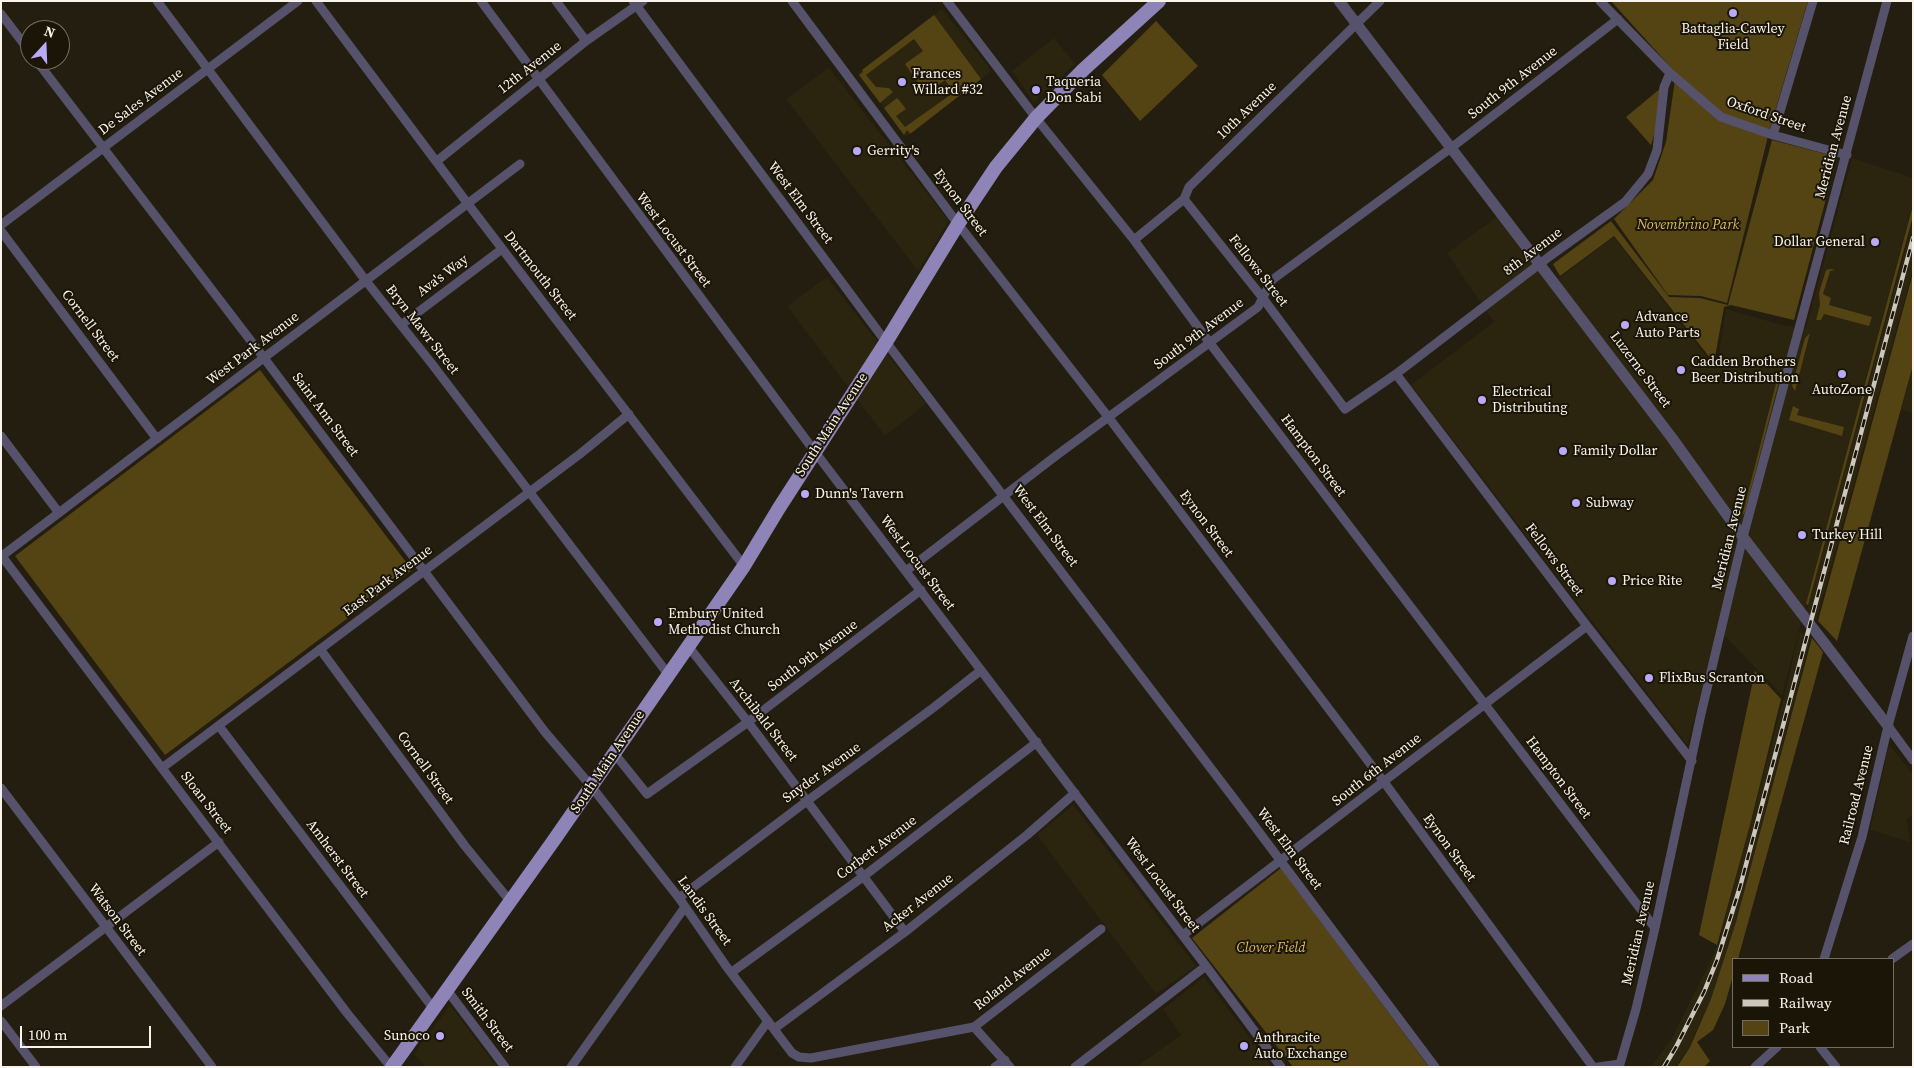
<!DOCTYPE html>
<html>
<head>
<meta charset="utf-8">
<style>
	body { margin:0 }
	#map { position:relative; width:1914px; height:1068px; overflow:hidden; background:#241e10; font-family:"Source Serif 4",serif }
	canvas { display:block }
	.frame { position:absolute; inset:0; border:2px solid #f8f4eb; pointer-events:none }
	.legend { position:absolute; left:1732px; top:958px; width:162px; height:90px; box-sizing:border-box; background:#1a1507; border:1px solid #736e62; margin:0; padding:6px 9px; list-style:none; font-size:15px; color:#f8f4eb }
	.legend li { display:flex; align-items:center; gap:10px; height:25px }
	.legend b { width:25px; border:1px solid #736e62 }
	.north { position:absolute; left:20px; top:20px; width:50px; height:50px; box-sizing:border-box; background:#1a1507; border:1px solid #736e62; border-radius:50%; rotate:20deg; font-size:14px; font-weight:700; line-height:20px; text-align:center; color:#f8f4eb }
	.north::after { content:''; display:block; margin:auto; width:18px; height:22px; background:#b9aaf7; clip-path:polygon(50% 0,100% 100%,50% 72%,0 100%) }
	.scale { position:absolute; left:20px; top:1026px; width:131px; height:22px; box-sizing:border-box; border:2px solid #f8f4eb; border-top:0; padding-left:6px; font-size:15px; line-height:18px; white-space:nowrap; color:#f8f4eb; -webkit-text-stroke:4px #1a1507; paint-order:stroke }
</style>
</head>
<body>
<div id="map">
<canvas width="1914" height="1068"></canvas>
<div class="frame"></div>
<ul class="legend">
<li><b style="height:6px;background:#8e84b8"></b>Road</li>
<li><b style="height:6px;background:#ccc7bd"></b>Railway</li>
<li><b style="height:14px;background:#544413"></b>Park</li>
</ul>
<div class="north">N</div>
<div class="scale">100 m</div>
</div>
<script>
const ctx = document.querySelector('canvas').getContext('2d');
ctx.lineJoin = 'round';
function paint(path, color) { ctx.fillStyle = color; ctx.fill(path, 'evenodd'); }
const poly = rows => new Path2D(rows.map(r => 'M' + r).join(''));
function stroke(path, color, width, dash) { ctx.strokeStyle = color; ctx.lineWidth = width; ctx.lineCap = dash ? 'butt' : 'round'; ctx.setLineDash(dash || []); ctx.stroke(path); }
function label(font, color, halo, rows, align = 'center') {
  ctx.font = font + ' "Source Serif 4",serif'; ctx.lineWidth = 4; ctx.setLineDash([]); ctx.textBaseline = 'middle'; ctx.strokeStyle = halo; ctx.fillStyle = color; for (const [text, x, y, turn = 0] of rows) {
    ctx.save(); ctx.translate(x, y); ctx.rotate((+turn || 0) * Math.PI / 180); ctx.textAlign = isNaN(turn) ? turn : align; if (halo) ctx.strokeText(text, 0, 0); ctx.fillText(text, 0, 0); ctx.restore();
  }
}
paint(poly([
	[942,9,988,66,991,71,906,137,858,73],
	[1054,38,1075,64,1034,102,1012,71],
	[829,68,949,221,918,271,786,99],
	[1852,158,1913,178,1913,202,1782,695,1719,630,1687,745,1411,385,1494,322,1447,253,1497,217,1550,285,1614,237,1716,369,1726,309,1786,326,1806,328],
	[1913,221,1913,269,1816,621,1806,611],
	[827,277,926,404,885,436,787,306],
	[1913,367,1913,413,1901,410],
	[1799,632,1811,637,1736,922,1711,999,1689,1047,1676,1067,1651,1067,1672,1038,1718,945,1784,697],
	[1889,745,1913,774,1913,815,1907,819,1910,842,1870,830],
	[1073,805,1196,966,1156,994,1037,835],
	[1204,977,1272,1067,1136,1067,1181,1035,1163,1009],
	[450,1005,497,1067,426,1067,414,1054]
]), '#2b240f');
paint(poly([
	[1611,1,1808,1,1770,128,1727,303,1701,296,1668,295,1614,219,1653,180,1666,142,1676,73],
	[934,15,981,79,910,134,907,130,904,135,884,108,897,98,899,100,906,109,896,116,905,127,953,93,948,84,945,80,926,94,905,64,923,51,914,39,866,75,876,87,889,88,893,92,880,103,859,75,863,72,862,70],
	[1156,21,1198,66,1140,121,1102,75],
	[1661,88,1655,132,1651,145,1626,117],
	[1772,140,1837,157,1794,320,1731,305,1724,307,1714,363,1614,236,1560,276,1553,264,1611,221,1669,297,1700,298,1728,305],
	[1913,205,1913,216,1808,605,1806,604],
	[1831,269,1835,270,1830,271,1823,294,1831,298,1829,305,1872,317,1869,326,1824,314,1821,320,1816,320,1820,305,1819,293,1826,270],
	[1913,273,1913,365,1837,641,1818,621],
	[1810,333,1795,391,1792,386,1805,338],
	[260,370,412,570,165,755,15,556],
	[1779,372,1781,374,1745,512,1742,516],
	[1793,406,1799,409,1797,415,1844,427,1842,436,1789,420],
	[1812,638,1823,652,1749,919,1738,959,1733,959,1733,976,1725,1004,1713,1030,1697,1042,1710,1061,1704,1067,1677,1067,1690,1047,1711,999,1736,922],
	[1755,671,1781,699,1750,825,1717,945,1699,935],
	[1281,868,1429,1067,1293,1067,1192,938]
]), '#544413');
stroke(poly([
	[157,1,366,281,432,364,668,674],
	[316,1,468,204,744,566],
	[481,1,815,452,1206,966,1281,1067],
	[556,1,586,41],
	[633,1,886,342,1235,800,1435,1067],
	[792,1,958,224,1109,418,1384,782,1593,1067],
	[947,1,1036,118,1134,240,1209,342,1655,928],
	[1600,1,1670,73,1721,117,1773,135,1847,155],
	[1,14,30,52],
	[36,60,264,358,545,732,591,786,679,898,726,966,792,1053,799,1057,811,1058,974,1027,1101,929],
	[1773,135,1813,1],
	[437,161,586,41,643,1],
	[1184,199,1262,297,1345,409,1396,374,1550,256,1625,202,1648,174,1657,150,1664,87,1670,73],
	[1,225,298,1],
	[1,231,157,439],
	[1134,240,1184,199,1189,187,1380,1],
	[401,325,502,249],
	[1396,374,1587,626,1692,761],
	[1,436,59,513],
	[1,555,347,1013,391,1067],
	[2,556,520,164],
	[906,571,1057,455,1258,307,1272,280,1451,148,1618,19],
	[688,646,748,722,905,932],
	[320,649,465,846,510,901],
	[219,726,433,1008],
	[1888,726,1913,760],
	[614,753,647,794,748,722,921,590],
	[162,768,580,454,629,414],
	[1,788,212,1067],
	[679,898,807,801,933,708,980,671],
	[1183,935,1587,626],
	[1824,959,1862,837,1888,726,1913,636],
	[1892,959,1913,944],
	[732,972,864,876,1037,742],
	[447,990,505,1067],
	[1,1006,219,842],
	[1,1021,36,1067],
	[974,1027,1010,1067],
	[774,1029,905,932,1027,835,1075,793],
	[1820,1047,1836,1067],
	[1620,1064,1636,1009,1655,928,1701,714,1743,537,1887,1],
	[571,1067,685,907],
	[735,1067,768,1021],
	[995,1067,1005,1060],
	[1075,1067,1206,966],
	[1598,1067,1620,1064],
	[1755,1067,1777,1047]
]), '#56526b', 9);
stroke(poly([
	[1339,1,1672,438,1743,537,1888,726]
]), '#56526b', 11);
stroke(poly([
	[392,1067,554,840,744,566,779,508,886,342,958,224,996,167,1036,118,1083,70,1159,1]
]), '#8e84b8', 14);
const rail = poly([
	[1664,1067,1676,1047,1704,992,1717,960,1740,887,1913,238]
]);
stroke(rail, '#ccc7bd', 4.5);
stroke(rail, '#1a1507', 2.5, [8]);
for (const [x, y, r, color] of [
	[1733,13,5,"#b9aaf7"],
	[902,82,5,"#b9aaf7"],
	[1036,90,5,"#b9aaf7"],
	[857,151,5,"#b9aaf7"],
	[1875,242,5,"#b9aaf7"],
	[1625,325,5,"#b9aaf7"],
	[1681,370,5,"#b9aaf7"],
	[1842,374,5,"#b9aaf7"],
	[1482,400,5,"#b9aaf7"],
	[1563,451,5,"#b9aaf7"],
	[805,494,5,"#b9aaf7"],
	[1576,503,5,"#b9aaf7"],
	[1802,535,5,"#b9aaf7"],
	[1612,581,5,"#b9aaf7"],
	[658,622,5,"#b9aaf7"],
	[1649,678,5,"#b9aaf7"],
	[440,1036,5,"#b9aaf7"],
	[1244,1046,5,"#b9aaf7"]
]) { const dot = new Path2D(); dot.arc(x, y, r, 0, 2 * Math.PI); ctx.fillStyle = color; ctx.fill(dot); stroke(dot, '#1a1507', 2); }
label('14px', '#f8f4eb', '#1a1507', [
	["Battaglia-Cawley",1733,29,"center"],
	["Field",1733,45,"center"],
	["Frances",912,74],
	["Willard #32",912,90],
	["Taqueria",1046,82],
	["Don Sabi",1046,98],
	["Gerrity's",867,151],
	["Dollar General",1865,242,"right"],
	["Advance",1635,317],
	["Auto Parts",1635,333],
	["Cadden Brothers",1691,362],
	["Beer Distribution",1691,378],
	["AutoZone",1842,390,"center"],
	["Electrical",1492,392],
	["Distributing",1492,408],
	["Family Dollar",1573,451],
	["Dunn's Tavern",815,494],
	["Subway",1586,503],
	["Turkey Hill",1812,535],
	["Price Rite",1622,581],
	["Embury United",668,614],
	["Methodist Church",668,630],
	["FlixBus Scranton",1659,678],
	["Sunoco",430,1036,"right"],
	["Anthracite",1254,1038],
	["Auto Exchange",1254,1054]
], 'left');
label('14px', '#f8f4eb', '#1a1507', [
	["12th Avenue",530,68,-38],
	["South 9th Avenue",1513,83,-38],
	["De Sales Avenue",141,102,-37],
	["10th Avenue",1247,111,-44],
	["Oxford Street",1766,115,19],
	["Meridian Avenue",1834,147,-75],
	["West Elm Street",800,203,53],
	["Eynon Street",960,203,53],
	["West Locust Street",673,240,53],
	["8th Avenue",1533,252,-37],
	["Fellows Street",1258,271,52],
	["Ava's Way",443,276,-37],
	["Dartmouth Street",540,276,52],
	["Cornell Street",90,326,53],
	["Bryn Mawr Street",422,330,52],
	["South 9th Avenue",1199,334,-37],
	["West Park Avenue",253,349,-37],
	["Luzerne Street",1640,370,53],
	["Saint Ann Street",325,415,53],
	["South Main Avenue",832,425,-57],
	["Hampton Street",1313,456,53],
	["Eynon Street",1206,524,53],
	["West Elm Street",1045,526,53],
	["Meridian Avenue",1730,538,-76],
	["Fellows Street",1554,560,53],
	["West Locust Street",917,563,53],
	["East Park Avenue",388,581,-37],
	["South 9th Avenue",813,656,-37],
	["Archibald Street",763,720,52],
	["South Main Avenue",608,762,-56],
	["Cornell Street",425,768,54],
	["South 6th Avenue",1377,770,-38],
	["Snyder Avenue",822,773,-36],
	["Hampton Street",1558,778,53],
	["Railroad Avenue",1857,795,-76],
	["Sloan Street",206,803,52],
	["Corbett Avenue",877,848,-37],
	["Eynon Street",1449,848,54],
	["West Elm Street",1289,849,53],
	["Amherst Street",337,859,53],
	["West Locust Street",1162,885,53],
	["Acker Avenue",918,903,-38],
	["Landis Street",704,911,54],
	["Watson Street",117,920,53],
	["Meridian Avenue",1639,933,-77],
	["Roland Avenue",1013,979,-38],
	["Smith Street",487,1020,53]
]);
label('italic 14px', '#ddbb5c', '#1a1507', [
	["Novembrino Park",1688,225],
	["Clover Field",1271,948]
]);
</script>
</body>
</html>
